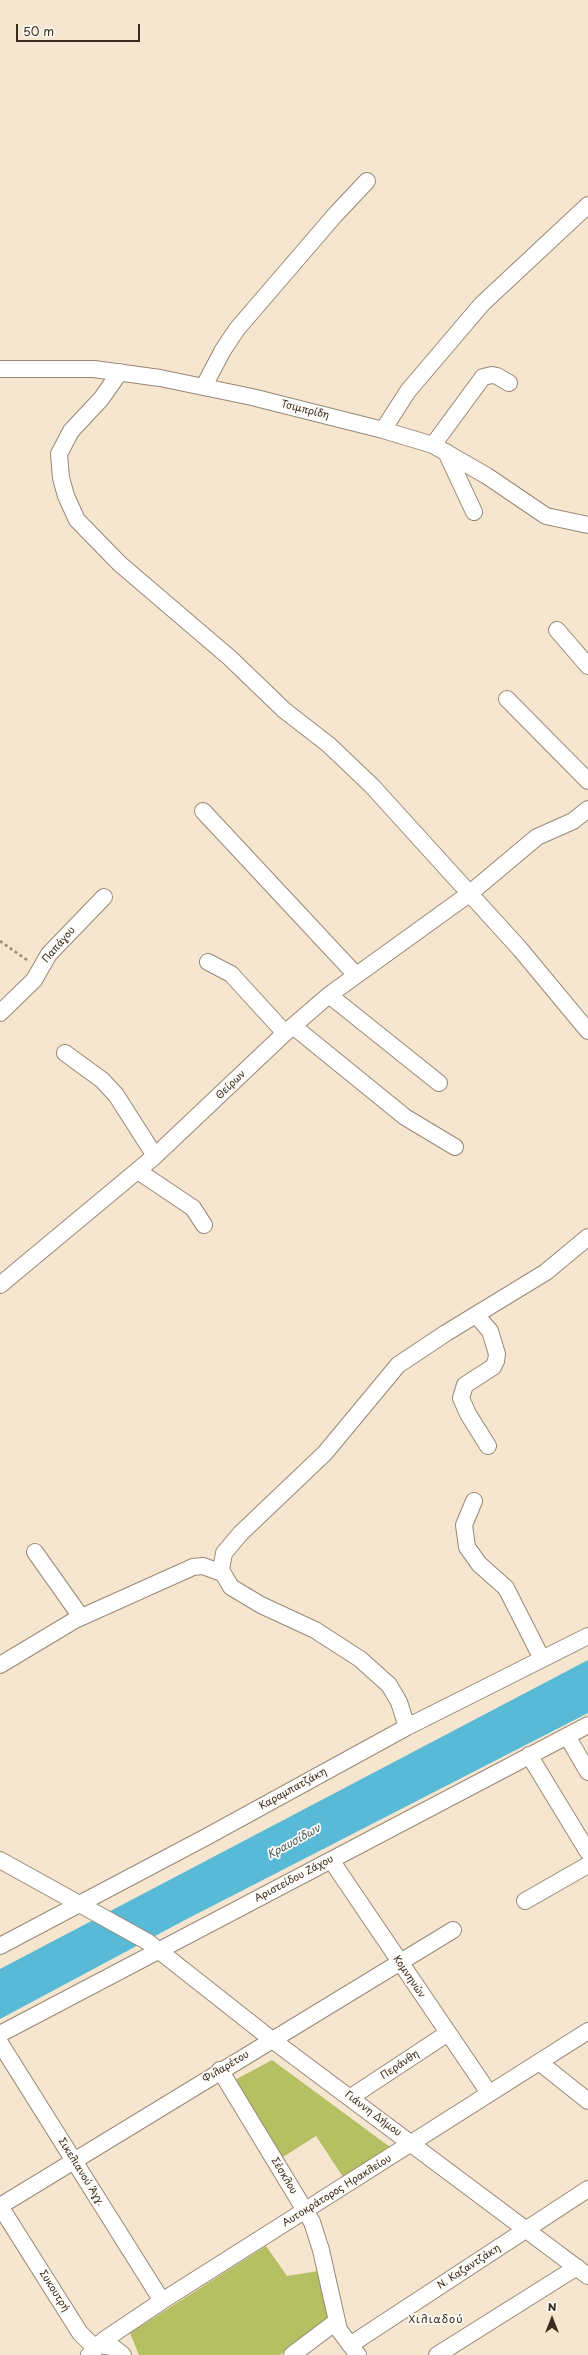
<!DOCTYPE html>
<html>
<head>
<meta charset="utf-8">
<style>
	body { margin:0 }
	#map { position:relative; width:588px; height:2355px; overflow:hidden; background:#f6e6cf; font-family:"Playpen Sans",sans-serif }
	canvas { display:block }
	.north { position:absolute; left:532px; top:2299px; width:40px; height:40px; -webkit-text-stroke:3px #fdfcf7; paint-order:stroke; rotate:0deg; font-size:11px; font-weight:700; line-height:16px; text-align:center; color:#3b2a1e }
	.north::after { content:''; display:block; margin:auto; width:14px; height:18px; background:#3b2a1e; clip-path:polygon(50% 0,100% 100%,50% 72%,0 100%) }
	.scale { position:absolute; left:16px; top:24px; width:124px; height:18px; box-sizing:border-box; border:2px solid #3b2a1e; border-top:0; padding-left:5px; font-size:12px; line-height:14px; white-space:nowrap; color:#3b2a1e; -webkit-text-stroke:3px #fdfcf7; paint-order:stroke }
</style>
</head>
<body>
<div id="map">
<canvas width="588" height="2355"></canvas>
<div class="north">N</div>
<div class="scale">50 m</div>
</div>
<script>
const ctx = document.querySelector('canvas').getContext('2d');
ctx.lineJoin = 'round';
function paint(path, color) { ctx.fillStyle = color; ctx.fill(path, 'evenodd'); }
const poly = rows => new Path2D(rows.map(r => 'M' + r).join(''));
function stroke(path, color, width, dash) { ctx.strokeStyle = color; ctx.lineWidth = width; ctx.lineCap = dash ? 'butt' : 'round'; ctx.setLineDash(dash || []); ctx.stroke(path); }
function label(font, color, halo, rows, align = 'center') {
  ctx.font = font + ' "Playpen Sans",sans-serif'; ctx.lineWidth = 3.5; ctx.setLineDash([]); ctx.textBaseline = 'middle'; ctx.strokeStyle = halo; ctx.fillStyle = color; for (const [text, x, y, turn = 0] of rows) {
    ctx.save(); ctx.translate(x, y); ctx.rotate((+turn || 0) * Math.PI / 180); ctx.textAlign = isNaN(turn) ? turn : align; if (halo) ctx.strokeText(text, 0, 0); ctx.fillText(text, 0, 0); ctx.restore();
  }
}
paint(poly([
	[272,2060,390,2147,343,2177,316,2136,280,2159,233,2081],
	[266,2246,287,2276,318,2271,328,2319,280,2355,139,2355,130,2333]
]), '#b4c062');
paint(poly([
	[588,1660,588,1713,185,1920,0,2019,0,1969]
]), '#58bad6');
const minor = poly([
	[0,369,94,369,160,378,252,397,383,430,433,445,487,476,546,516,588,525],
	[120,372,101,399,71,431,59,454,61,478,66,496,77,520,120,564,230,658,284,710,329,745,372,786,520,949,588,1031],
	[204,386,223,350,237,329,335,215,367,181],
	[383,430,408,391,482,304,588,205],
	[433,445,483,377,492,375,497,376,509,383],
	[446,452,474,512],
	[557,630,588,666],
	[507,699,588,781],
	[203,811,356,975],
	[208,962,231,974,285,1033],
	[329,995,439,1083],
	[0,1013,34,980,49,954,104,897],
	[293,1026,405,1117,455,1147],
	[65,1053,102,1080,116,1095,155,1156],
	[138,1171,193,1208,204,1225],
	[0,1285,155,1156,285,1033,329,995,469,894,537,837,573,821,588,809],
	[476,1315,490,1331,497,1354,496,1361,493,1367,465,1385,461,1398,468,1414,488,1446],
	[474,1501,464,1525,467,1547,479,1564,506,1588,542,1659],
	[35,1552,81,1617],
	[0,1665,75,1620,193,1567,203,1566,222,1573],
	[407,1727,399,1702,389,1685,360,1659,315,1630,261,1605,231,1587,221,1570,224,1553,241,1533,325,1453,398,1365,446,1333,546,1272,588,1237],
	[567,1736,588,1772],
	[529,1755,588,1852],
	[0,1860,148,1942,271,2039,588,2276],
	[331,1860,489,2093],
	[525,1901,588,1865],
	[0,1946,208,1836,407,1727,588,1636],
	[0,2034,588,1725],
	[0,2043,162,2301],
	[539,2062,588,2101],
	[220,2070,312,2222,321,2250,339,2330,358,2355],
	[351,2097,448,2033],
	[0,2206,453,1930],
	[0,2206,80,2333,91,2344,113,2347,123,2355],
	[350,2345,588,2189],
	[89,2355,104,2340,162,2301,588,2031],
	[292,2355,337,2321],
	[437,2355,577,2267]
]);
stroke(minor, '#988876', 18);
stroke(poly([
	[0,941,27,960]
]), '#988876', 2.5, [3, 3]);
stroke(minor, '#fff', 16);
label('10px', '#3b2a1e', '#fdfcf7', [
	["Τσιμπρίδη",305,410,14],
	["Παπάγου",59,945,-49],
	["Θείρων",231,1085,-44],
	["Καραμπατζάκη",293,1789,-29],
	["Αριστείδου Ζάχου",294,1879,-28],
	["Κομνηνών",409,1977,56],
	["Περάνθη",400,2065,-34],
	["Φιλαρέτου",226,2067,-31],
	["Γιάννη Δήμου",373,2114,37],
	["Σικελιανού Άγγ.",81,2172,58],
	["Σέσκλου",284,2176,59],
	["Αυτοκράτορος Ηρακλείου",337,2191,-32],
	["Ν. Καζαντζάκη",469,2267,-33],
	["Συκουτρή",54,2291,58]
]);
label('italic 11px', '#455c5e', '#fdfcf7', [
	["Κραυσίδων",294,1842,-29]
]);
ctx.letterSpacing = '1px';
label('11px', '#3b2a1e', '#fdfcf7', [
	["Χιλιαδού",436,2320]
]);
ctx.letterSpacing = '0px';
</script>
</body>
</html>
